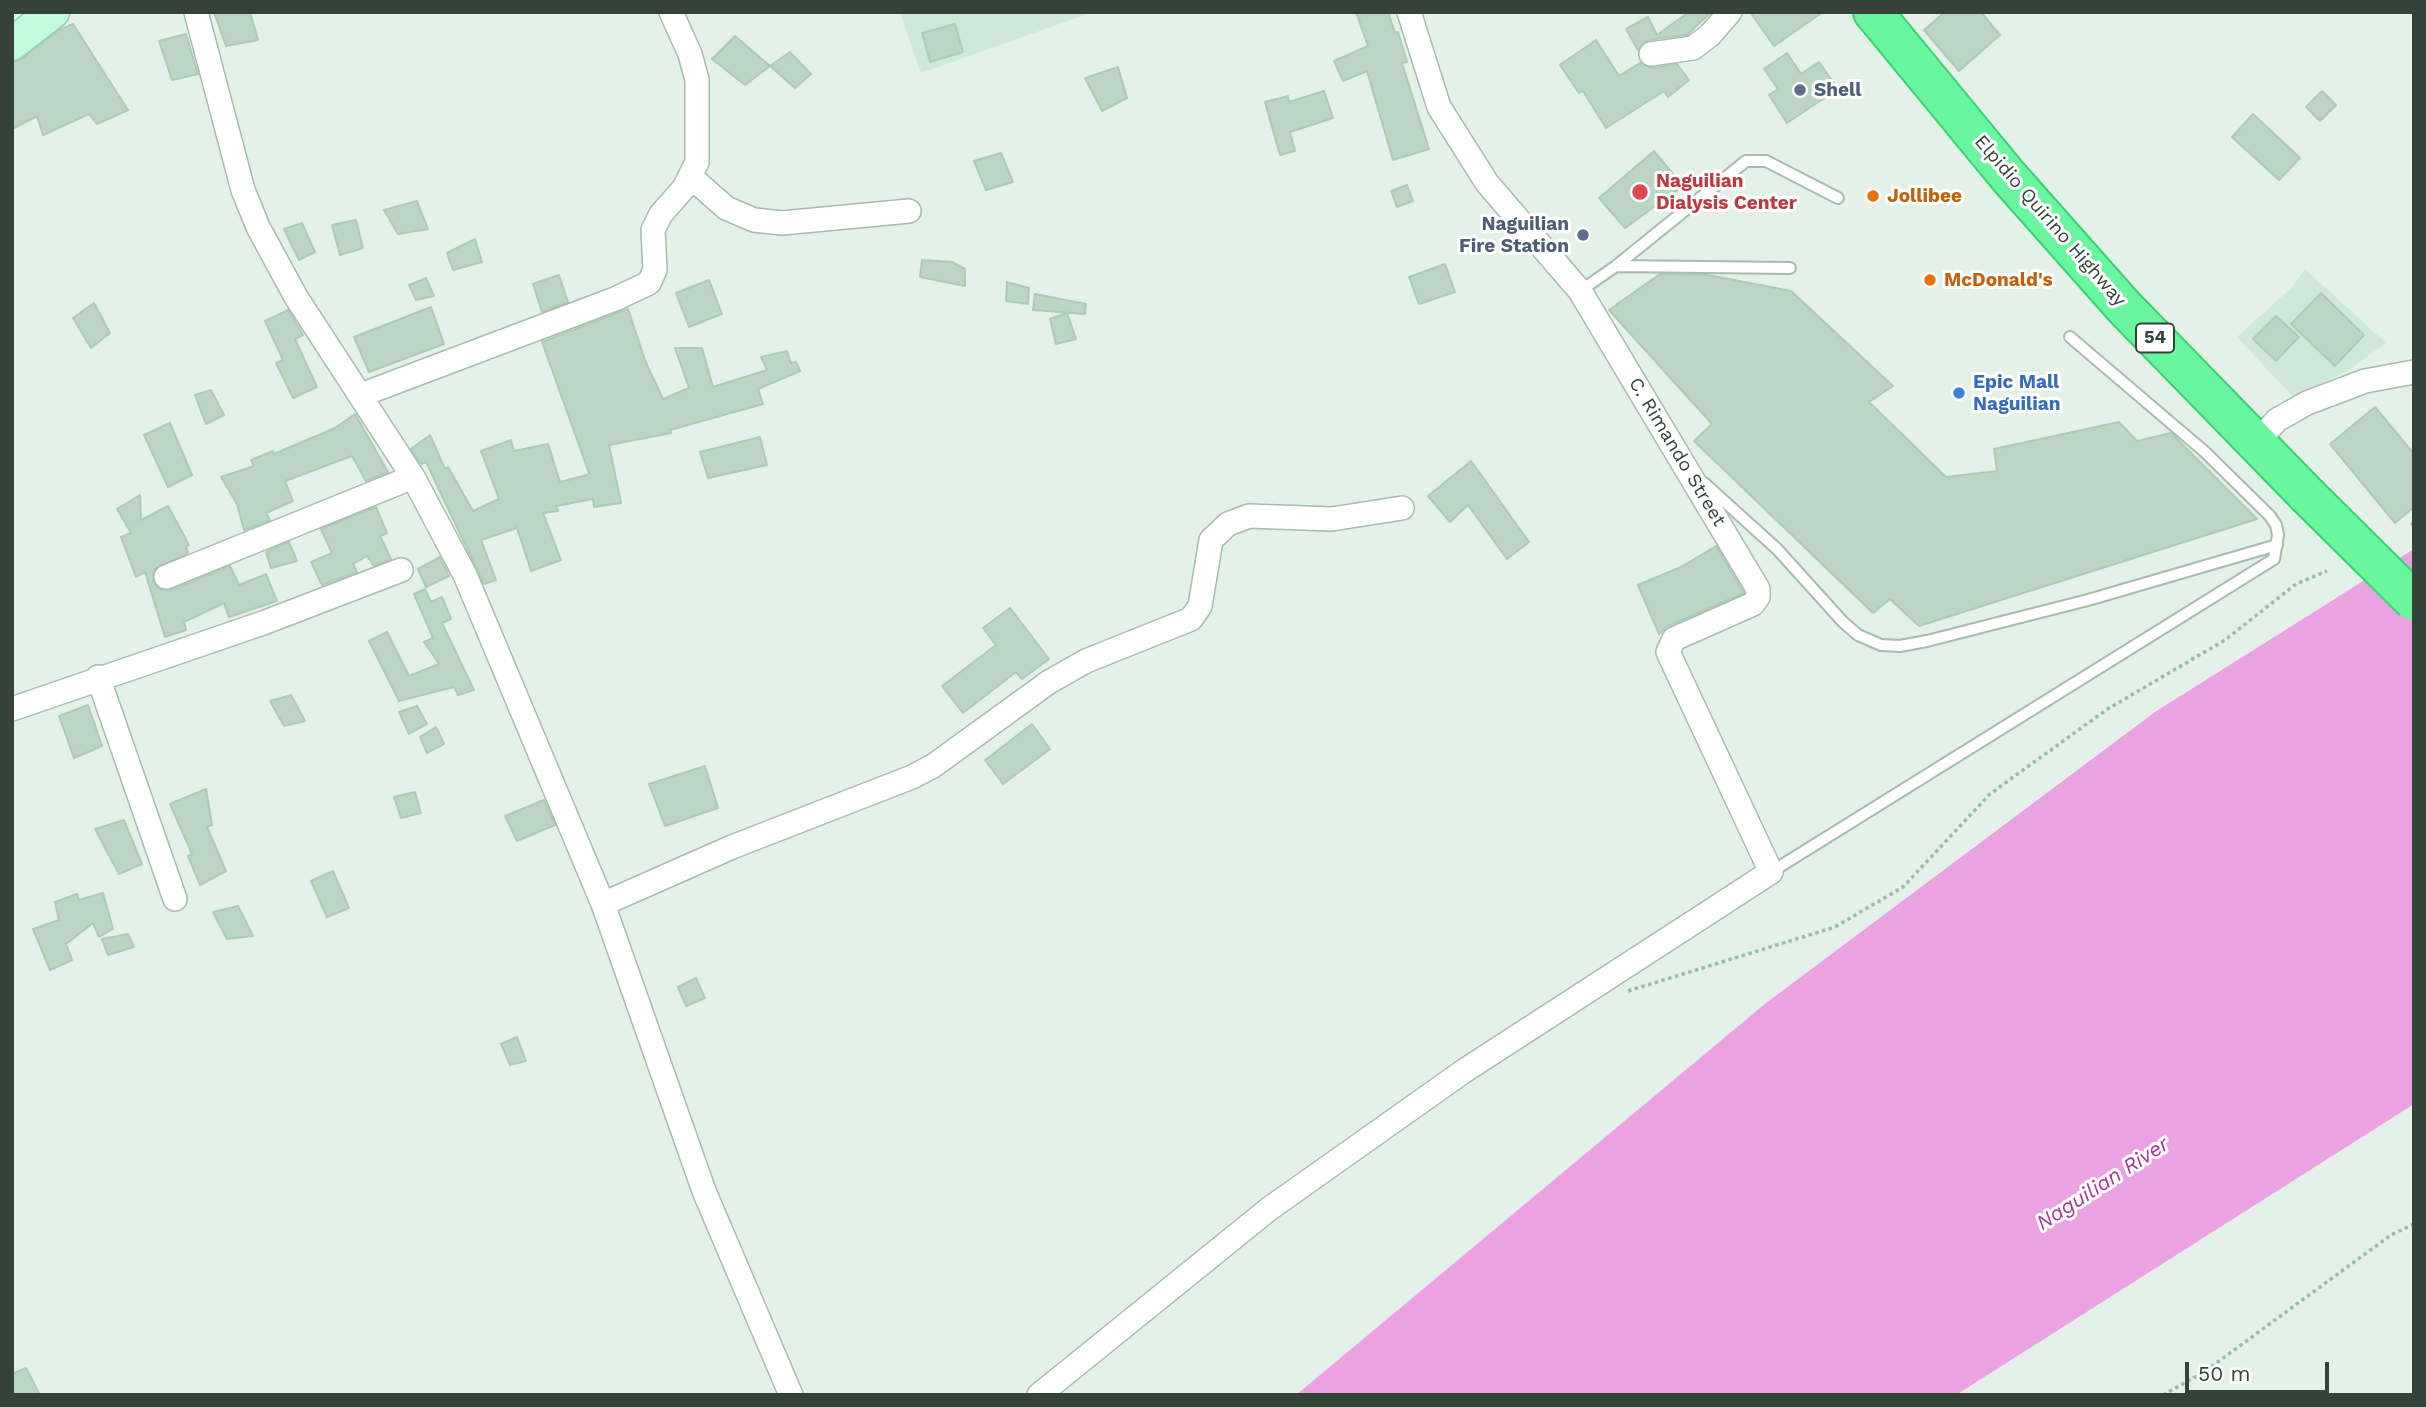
<!DOCTYPE html>
<html>
<head>
<meta charset="utf-8">
<style>
	body { margin:0 }
	#map { position:relative; width:2426px; height:1407px; overflow:hidden; background:#e3f1e9; font-family:"Work Sans",sans-serif }
	canvas { display:block }
	.frame { position:absolute; inset:0; border:14px solid #344238; pointer-events:none }
	.scale { position:absolute; left:2185px; top:1362px; width:144px; height:32px; box-sizing:border-box; border:4px solid #344238; border-top:0; padding-left:9px; font-size:21px; line-height:24px; white-space:nowrap; color:#344238; -webkit-text-stroke:5px #fff; paint-order:stroke }
</style>
</head>
<body>
<div id="map">
<canvas width="2426" height="1407"></canvas>
<div class="frame"></div>
<div class="scale">50 m</div>
</div>
<script>
const ctx = document.querySelector('canvas').getContext('2d');
ctx.lineJoin = 'round';
function paint(path, color) { ctx.fillStyle = color; ctx.fill(path, 'evenodd'); }
const poly = rows => new Path2D(rows.map(r => 'M' + r).join(''));
function stroke(path, color, width, dash) { ctx.strokeStyle = color; ctx.lineWidth = width; ctx.lineCap = dash ? 'butt' : 'round'; ctx.setLineDash(dash || []); ctx.stroke(path); }
function label(font, color, halo, rows, align = 'center') {
  ctx.font = font + ' "Work Sans",sans-serif'; ctx.lineWidth = 6; ctx.setLineDash([]); ctx.textBaseline = 'middle'; ctx.strokeStyle = halo; ctx.fillStyle = color; for (const [text, x, y, turn = 0] of rows) {
    ctx.save(); ctx.translate(x, y); ctx.rotate((+turn || 0) * Math.PI / 180); ctx.textAlign = isNaN(turn) ? turn : align; if (halo) ctx.strokeText(text, 0, 0); ctx.fillText(text, 0, 0); ctx.restore();
  }
}
paint(poly([
	[900,12,1093,12,921,73],
	[2305,269,2386,343,2346,372,2293,397,2237,337,2291,288]
]), '#cee9da');
paint(poly([
	[2414,549,2414,1104,1956,1395,1296,1395,1766,1003,2155,712]
]), '#eba2e2');
const building = poly([
	[214,12,250,12,258,40,226,46,214,12],
	[1356,12,1388,12,1395,33,1398,32,1407,62,1402,63,1429,149,1393,160,1367,71,1343,81,1334,61,1368,46,1356,12],
	[1689,12,1711,12,1687,35,1648,40,1638,50,1626,29,1648,17,1657,35,1689,12],
	[1750,12,1823,12,1774,46,1750,12],
	[1945,12,1981,12,2000,35,1959,71,1924,30,1945,12],
	[73,24,128,110,97,124,89,114,43,135,37,116,12,129,12,62,23,58,59,30,73,24],
	[955,24,963,52,930,62,922,33,955,24],
	[186,34,198,74,172,80,159,41,186,34],
	[735,36,770,66,745,85,712,59,735,36],
	[1596,40,1619,76,1640,63,1652,68,1677,64,1689,80,1668,97,1664,91,1606,128,1583,91,1579,93,1560,65,1596,40],
	[790,52,811,74,795,88,770,66,790,52],
	[1787,53,1801,74,1819,62,1838,89,1787,123,1769,95,1778,89,1764,69,1787,53],
	[1118,67,1127,98,1102,111,1085,78,1118,67],
	[1324,91,1333,118,1290,132,1295,151,1280,155,1265,102,1288,96,1289,102,1324,91],
	[2322,91,2336,105,2320,121,2306,107,2322,91],
	[2253,114,2300,158,2279,180,2232,137,2253,114],
	[1654,151,1683,186,1625,228,1599,198,1654,151],
	[1001,153,1013,182,986,190,974,161,1001,153],
	[1407,185,1413,201,1397,207,1391,191,1407,185],
	[417,201,428,229,398,234,384,210,417,201],
	[356,220,363,248,340,255,332,225,356,220],
	[302,223,315,252,299,260,284,229,302,223],
	[475,239,482,262,453,270,447,253,475,239],
	[922,260,952,262,965,269,965,286,920,277,922,260],
	[1445,264,1455,292,1419,304,1409,277,1445,264],
	[1660,274,1708,275,1791,291,1893,386,1869,402,1946,477,1997,471,1994,449,2119,422,2137,441,2171,433,2257,519,1919,626,1890,599,1873,613,1694,441,1712,424,1609,310,1660,274],
	[559,275,568,302,542,312,533,284,559,275],
	[426,278,434,296,416,300,409,285,426,278],
	[709,280,722,314,689,327,676,293,709,280],
	[1007,282,1029,288,1028,304,1006,301,1007,282],
	[2321,293,2364,335,2335,366,2291,324,2321,293],
	[1035,294,1086,304,1085,314,1033,310,1035,294],
	[94,303,110,333,91,348,73,318,94,303],
	[431,307,444,344,369,372,354,337,431,307],
	[628,309,646,363,663,399,689,388,675,348,702,348,713,387,767,370,761,357,787,351,791,363,796,362,800,371,758,389,763,404,670,430,671,433,609,445,621,503,594,507,593,499,556,506,558,511,543,513,561,560,531,571,517,528,481,540,496,580,484,584,426,462,421,464,411,449,430,435,445,469,448,467,473,511,499,499,481,451,511,440,514,451,548,444,560,482,587,475,589,473,542,342,628,309],
	[288,310,303,335,295,339,317,387,293,398,276,363,283,360,265,321,288,310],
	[1067,313,1076,339,1056,344,1050,319,1067,313],
	[2276,316,2299,337,2276,361,2253,339,2276,316],
	[211,390,224,415,206,424,195,395,211,390],
	[2375,407,2414,454,2414,507,2395,523,2330,444,2375,407],
	[355,414,388,472,366,481,352,456,285,481,293,501,266,513,270,520,244,530,237,504,221,477,254,466,251,460,273,451,274,454,335,428,355,414],
	[170,423,192,475,168,487,144,435,170,423],
	[760,437,767,465,708,478,700,452,760,437],
	[1471,461,1529,542,1507,559,1468,505,1450,522,1428,496,1471,461],
	[140,495,141,520,168,506,189,545,186,546,188,553,155,569,153,582,158,588,171,590,230,566,239,585,266,574,277,601,229,617,224,603,184,622,186,630,165,637,145,572,136,577,121,537,131,533,117,509,140,495],
	[376,507,387,533,380,536,391,559,374,566,367,556,353,564,357,572,322,585,311,562,332,553,321,529,376,507],
	[289,542,297,561,271,568,266,552,289,542],
	[1716,546,1744,593,1668,626,1659,634,1638,585,1681,567,1716,546],
	[440,557,449,576,426,587,418,569,440,557],
	[425,589,431,602,442,597,451,619,442,623,474,690,458,695,454,687,399,701,369,641,387,632,409,676,439,664,424,642,433,638,414,594,425,589],
	[1010,608,1049,659,1022,679,1016,672,963,713,942,686,996,645,983,628,1010,608],
	[291,695,305,721,284,726,270,701,291,695],
	[88,705,102,746,74,758,59,716,88,705],
	[417,706,427,724,409,734,399,712,417,706],
	[1032,724,1050,749,1003,784,985,760,1032,724],
	[436,727,444,744,427,753,420,737,436,727],
	[705,766,718,808,665,826,649,784,705,766],
	[206,789,212,825,207,827,226,871,200,885,188,856,192,854,170,804,206,789],
	[415,792,421,813,401,818,394,797,415,792],
	[544,800,555,825,517,841,505,816,544,800],
	[124,820,142,864,119,874,95,829,124,820],
	[333,871,349,908,327,917,311,881,333,871],
	[103,893,113,929,99,937,93,923,66,944,72,960,50,970,33,929,59,920,55,902,77,894,79,900,103,893],
	[238,906,253,936,227,939,213,912,238,906],
	[128,934,134,947,108,955,102,939,128,934],
	[696,978,705,998,686,1006,678,987,696,978],
	[517,1037,526,1061,510,1065,501,1044,517,1037],
	[26,1368,40,1395,12,1395,12,1374,26,1368]
]);
paint(building, '#bcd5c4');
stroke(building, '#adccb7', 2);
const lane = poly([
	[1616,266,1790,268],
	[1580,291,1616,266,1746,161,1766,161,1838,198],
	[1704,483,1777,549,1843,622,1858,635,1881,645,1900,646,1927,641,2088,600,2277,545],
	[1771,872,2274,559,2278,535,2276,525,2270,516,2205,452,2070,337]
]);
const street = poly([
	[196,12,243,190,258,227,296,297,413,477,465,575,603,904,704,1191,791,1395],
	[1651,54,1693,48,1710,35,1730,12],
	[691,177,726,208,754,220,782,223,909,211],
	[361,395,615,299,649,283,655,270,653,230,661,214,684,188,697,162,697,80,690,54,671,12],
	[2257,442,2277,420,2307,403,2365,381,2414,372],
	[166,577,413,477],
	[98,677,175,899],
	[12,709,263,623,401,570],
	[603,904,732,847,912,777,933,766,1049,682,1086,661,1191,619,1200,606,1211,540,1228,524,1249,516,1332,519,1402,508],
	[1039,1395,1269,1209,1464,1071,1771,872,1668,652,1674,639,1753,604,1758,597,1758,589,1580,291,1487,183,1439,107,1409,12]
]);
const secondary = poly([
	[12,44,53,12]
]);
const highway = poly([
	[1873,12,2008,176,2124,307,2307,495]
]);
stroke(lane, '#a7bbae', 14);
stroke(street, '#a7bbae', 26);
stroke(secondary, '#95cfaf', 35);
stroke(highway, '#3ad46f', 42);
stroke(poly([
	[2411,525,2414,523],
	[1628,991,1835,927,1903,887,1990,794,2106,710,2225,640,2296,584,2327,571],
	[2163,1395,2204,1372,2391,1235,2414,1224]
]), '#99bca6', 3.5, [3.5, 3.5]);
stroke(lane, '#fff', 10);
stroke(street, '#fff', 23);
stroke(secondary, '#c3fbdd', 32);
stroke(highway, '#69f69f', 38);
const highwayBridge = poly([
	[2307,495,2414,601]
]);
stroke(highwayBridge, '#3ad46f', 42, []);
stroke(highwayBridge, '#69f69f', 38);
for (const [x, y, r, color] of [
	[1800,90,7,"#5c6f8a"],
	[1640,192,9,"#e0444e"],
	[1873,196,7,"#e8710a"],
	[1583,235,7,"#5c6f8a"],
	[1930,280,7,"#e8710a"],
	[1959,393,7,"#3f7fe0"]
]) { const dot = new Path2D(); dot.arc(x, y, r, 0, 2 * Math.PI); ctx.fillStyle = color; ctx.fill(dot); stroke(dot, '#fff', 2.5); }
for (const [x, y, w] of [
	[2155,338,38]
]) { const box = new Path2D(); box.roundRect(x - w / 2, y - 14.5, w, 29, 5); ctx.fillStyle = '#fff'; ctx.fill(box); stroke(box, '#344238', 2); }
label('bold 18px', '#344238', null, [
	["54",2155,338]
]);
label('bold 19px', '#4e5e75', '#fff', [
	["Shell",1814,90],
	["Naguilian",1569,224,"right"],
	["Fire Station",1569,246,"right"]
], 'left');
label('bold 19px', '#be3a42', '#fff', [
	["Naguilian",1656,181],
	["Dialysis Center",1656,203]
], 'left');
label('bold 19px', '#c56008', '#fff', [
	["Jollibee",1887,196],
	["McDonald's",1944,280]
], 'left');
label('19px', '#344238', '#fff', [
	["Elpidio Quirino Highway",2050,221,49],
	["C. Rimando Street",1677,452,59]
]);
label('bold 19px', '#366cbe', '#fff', [
	["Epic Mall",1973,382],
	["Naguilian",1973,404]
], 'left');
label('italic 21px', '#a73498', '#fff', [
	["Naguilian River",2103,1184,-33]
]);
</script>
</body>
</html>
